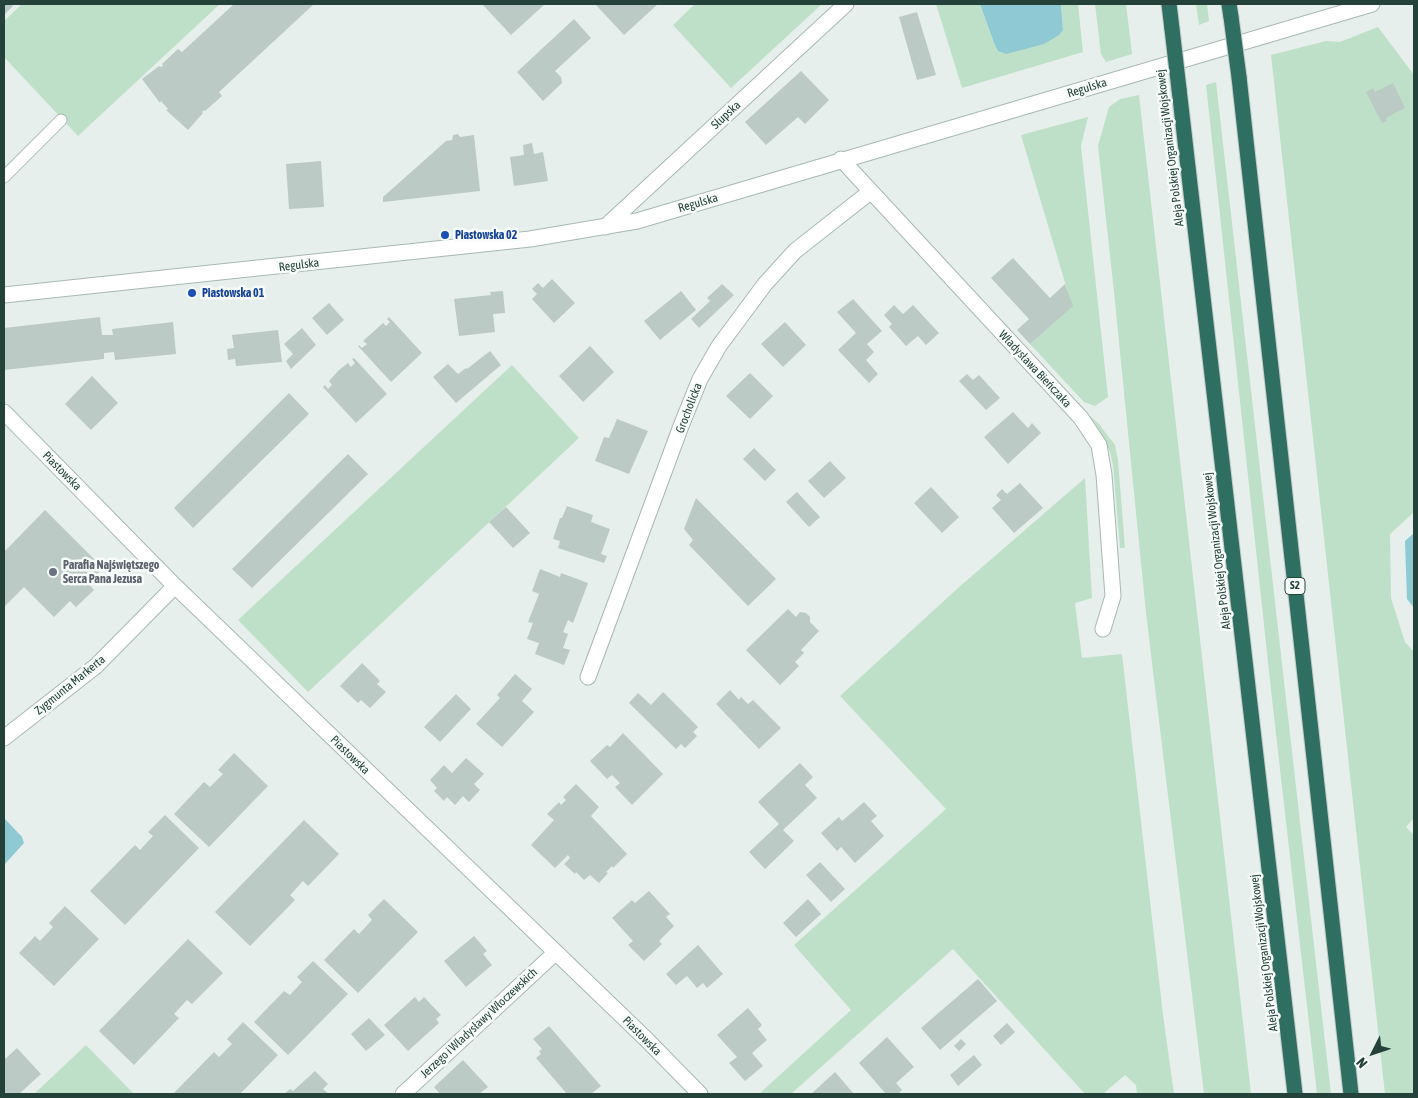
<!DOCTYPE html>
<html>
<head>
<meta charset="utf-8">
<style>
	body { margin:0 }
	#map { position:relative; width:1418px; height:1098px; overflow:hidden; background:#e6efeb; font-family:"Asap Condensed",sans-serif }
	canvas { display:block }
	.frame { position:absolute; inset:0; border:5px solid #24423a; pointer-events:none }
	.north { position:absolute; left:1348px; top:1028px; width:50px; height:50px; -webkit-text-stroke:4px #f7fbf9; paint-order:stroke; rotate:229deg; font-size:14px; font-weight:700; line-height:20px; text-align:center; color:#24423a }
	.north::after { content:''; display:block; margin:auto; width:18px; height:22px; background:#24423a; clip-path:polygon(50% 0,100% 100%,50% 72%,0 100%) }
</style>
</head>
<body>
<div id="map">
<canvas width="1418" height="1098"></canvas>
<div class="frame"></div>
<div class="north">N</div>
</div>
<script>
const ctx = document.querySelector('canvas').getContext('2d');
ctx.lineJoin = 'round';
function paint(path, color) { ctx.fillStyle = color; ctx.fill(path, 'evenodd'); }
const poly = rows => new Path2D(rows.map(r => 'M' + r).join(''));
function stroke(path, color, width, dash) { ctx.strokeStyle = color; ctx.lineWidth = width; ctx.lineCap = dash ? 'butt' : 'round'; ctx.setLineDash(dash || []); ctx.stroke(path); }
function label(font, color, halo, rows, align = 'center') {
  ctx.font = font + ' "Asap Condensed",sans-serif'; ctx.lineWidth = 5; ctx.setLineDash([]); ctx.textBaseline = 'middle'; ctx.strokeStyle = halo; ctx.fillStyle = color; for (const [text, x, y, turn = 0] of rows) {
    ctx.save(); ctx.translate(x, y); ctx.rotate((+turn || 0) * Math.PI / 180); ctx.textAlign = isNaN(turn) ? turn : align; if (halo) ctx.strokeText(text, 0, 0); ctx.fillText(text, 0, 0); ctx.restore();
  }
}
paint(poly([
	[22,4,220,4,78,136,4,57,4,21],
	[695,4,822,4,731,88,673,25],
	[936,4,980,4,994,43,1063,30,1061,4,1078,4,1083,52,962,88],
	[1095,4,1126,4,1132,54,1106,62,1101,54],
	[1196,4,1207,4,1209,21,1199,25],
	[1378,27,1414,75,1414,512,1390,534,1391,598,1405,642,1414,652,1414,818,1406,827,1414,835,1414,1094,1385,1094,1271,55,1326,41,1340,42],
	[1216,82,1311,919,1331,1094,1317,1094,1271,690,1206,85],
	[1139,95,1251,1094,1204,1094,1146,613,1114,292,1098,146,1109,107,1120,99],
	[1088,117,1081,146,1108,397,1095,406,1084,402,1030,344,1072,306,1021,135],
	[512,365,579,438,308,692,238,620],
	[1089,415,1099,424,1115,445,1118,460,1125,548,1120,548,1113,465,1110,452,1097,426],
	[1085,478,1092,598,1075,603,1082,658,1122,654,1163,1015,1174,1094,1137,1094,1136,1085,1125,1075,1103,1094,1085,1094,953,949,791,1094,759,1094,851,1010,794,945,946,809,840,696,958,588],
	[86,1045,134,1094,34,1094]
]), '#bfe0c8');
paint(poly([
	[980,4,1061,4,1063,30,1059,35,1044,44,1006,54,998,51,994,43],
	[1414,533,1414,608,1407,599,1405,541],
	[4,818,22,837,24,843,4,865]
]), '#8ec9d4');
paint(poly([
	[4,4,11,4,13,6,4,15],
	[234,4,314,4,219,92,222,96,205,111,204,110,202,112,203,113,188,130,166,110,168,109,161,101,160,103,142,79,159,66,161,67,163,66,162,64,178,49,182,52],
	[482,4,545,4,511,35],
	[595,4,658,4,624,35],
	[917,12,936,75,917,80,899,17],
	[574,19,591,38,555,71,561,77,562,83,543,101,517,72],
	[801,71,829,100,805,124,798,117,766,145,745,122],
	[1393,83,1405,108,1386,118,1387,121,1382,123,1366,92,1373,88,1375,92],
	[458,134,460,137,474,135,480,191,383,202,383,197,446,141,452,140,453,135],
	[532,143,534,154,543,152,548,181,514,186,510,157,524,155,523,145],
	[321,161,324,207,289,209,286,164],
	[1013,258,1050,298,1065,284,1073,306,1030,344,1017,330,1029,319,991,278],
	[552,279,575,303,554,323,532,299,537,294,532,289,538,283,543,288],
	[722,284,734,295,699,328,691,319,710,301,707,298],
	[503,291,505,313,493,314,495,332,459,336,454,299,491,295,490,292],
	[681,291,696,310,660,340,644,321],
	[853,299,882,331,867,344,874,352,866,360,878,374,869,383,838,350,856,333,837,312],
	[329,303,344,320,327,335,312,318],
	[894,305,903,314,913,305,939,333,926,345,918,336,906,346,889,327,892,324,884,315],
	[100,317,102,335,113,335,112,329,173,322,176,354,115,360,114,352,104,353,104,359,4,370,4,328],
	[389,317,422,353,391,382,358,346,359,345,362,348,367,344,363,341,383,323,386,326,390,322,387,319],
	[785,322,806,345,783,367,761,344],
	[302,328,316,345,291,369,286,361,293,354,284,344],
	[278,330,282,362,236,366,235,359,228,360,227,349,234,348,232,335],
	[590,346,614,372,583,402,559,376],
	[490,351,501,365,456,403,433,377,448,364,458,374,466,368,467,369],
	[354,358,387,394,356,423,323,387,325,385,328,389,332,385,329,381,339,370,348,363,351,367,355,363,352,359],
	[750,373,773,396,750,419,726,396],
	[967,374,973,380,979,375,1000,398,986,410,959,381],
	[92,376,118,403,91,430,65,404],
	[289,393,309,414,193,528,174,508],
	[1013,412,1028,428,1032,423,1041,433,1008,464,984,437],
	[617,419,648,431,629,474,595,461,604,437,609,438],
	[754,448,776,470,765,481,743,459],
	[348,454,368,474,252,588,232,569],
	[830,461,846,478,824,498,808,481],
	[1020,483,1043,508,1014,533,992,508,1001,500,996,495,1002,489,1007,494],
	[931,487,959,517,942,533,914,503],
	[797,492,820,517,809,527,786,502],
	[696,498,776,579,748,606,689,545,693,540,684,529],
	[567,506,593,515,591,522,610,529,601,554,607,556,604,563,558,548,560,541,553,539,560,518,562,518],
	[506,507,530,533,513,548,489,522],
	[45,510,103,568,88,583,94,590,76,607,70,601,54,617,24,587,4,607,4,552],
	[540,569,560,577,561,573,588,583,573,623,568,620,563,632,568,634,563,648,570,650,564,665,535,654,539,643,527,639,533,623,528,622,539,594,532,591],
	[788,609,796,617,800,612,806,613,810,617,810,622,819,631,801,650,804,653,795,662,799,666,780,685,746,650],
	[362,663,380,681,377,684,386,692,370,708,361,700,358,703,340,686],
	[515,674,532,689,522,701,534,712,502,747,476,724,500,698,497,695],
	[730,690,739,700,741,697,748,704,753,700,781,728,759,749,716,704],
	[663,692,698,727,693,732,697,736,685,748,681,744,676,749,629,703,638,693,651,705],
	[456,694,471,709,440,742,424,727],
	[623,733,663,774,632,805,615,787,620,783,612,775,607,779,590,761,607,745,610,747],
	[234,753,268,786,209,847,174,814,204,782,210,787,223,774,218,770],
	[466,758,484,774,474,784,480,790,469,802,463,796,455,805,447,797,444,801,434,791,437,788,430,780,444,765,452,773],
	[800,763,813,777,805,785,817,798,783,830,794,841,765,869,749,852,779,824,758,802],
	[576,784,599,807,591,816,627,854,613,868,612,866,606,872,608,873,599,883,590,875,584,880,576,872,575,874,564,864,570,858,568,855,555,868,531,845,554,820,547,814,559,802,561,805,566,800,563,797],
	[864,802,877,816,871,821,884,836,855,863,841,847,837,851,821,833,839,817,842,821],
	[165,815,199,848,125,925,90,891,135,845,140,850,153,836,148,832],
	[304,820,339,854,308,886,303,881,293,892,290,895,295,900,250,946,215,912],
	[820,862,845,889,831,902,806,875],
	[649,891,670,914,666,917,674,926,659,941,662,944,644,961,628,945,633,941,612,918,632,900,635,903],
	[384,899,418,932,358,993,324,960,354,929,359,934,372,920,368,915],
	[808,899,821,914,796,937,783,923],
	[65,906,99,939,54,986,19,953,35,936,40,941,53,927,49,923],
	[474,936,487,951,483,954,492,965,466,987,444,961],
	[188,939,223,973,192,1004,187,1000,174,1014,179,1018,134,1065,99,1031],
	[698,945,723,974,707,988,703,983,697,988,687,976,676,985,666,974],
	[313,961,348,994,288,1055,254,1022,284,991,290,995,302,982,297,977],
	[978,979,997,1001,940,1050,921,1028],
	[415,997,419,1002,424,997,441,1015,436,1019,439,1023,408,1051,384,1025],
	[748,1008,762,1025,758,1029,767,1040,752,1053,763,1066,745,1081,729,1063,737,1057,717,1035],
	[369,1018,385,1035,366,1051,351,1034],
	[243,1022,278,1055,240,1094,173,1094,214,1052,219,1057,232,1044,227,1039],
	[1007,1023,1015,1032,1001,1045,993,1036],
	[549,1026,601,1086,591,1094,567,1094,536,1058,541,1054,539,1051,542,1049,533,1039],
	[887,1037,914,1067,896,1083,902,1090,898,1094,886,1094,859,1063],
	[961,1039,966,1044,959,1051,954,1046],
	[17,1048,41,1074,19,1094,4,1094,4,1060],
	[974,1055,982,1065,958,1086,950,1075],
	[463,1060,488,1087,479,1094,440,1094,434,1087],
	[315,1071,328,1084,323,1089,329,1094,284,1094,290,1089,293,1091],
	[835,1072,854,1094,811,1094]
]), '#bbcac4');
const service = poly([
	[4,177,61,120]
]);
const minor = poly([
	[841,159,1081,418,1099,445,1104,475,1113,596,1103,629],
	[605,227,846,4],
	[4,412,175,586,646,1039,700,1094],
	[588,677,681,426,700,379,719,346,765,284,795,251,870,192],
	[4,738,96,666,175,586],
	[403,1094,555,953]
]);
const tertiary = poly([
	[4,295,530,239,637,221,1372,4]
]);
const motorway = poly([
	[1169,4,1172,29],
	[1229,4,1231,17],
	[1239,77,1351,1094],
	[1179,89,1295,1094]
]);
stroke(service, '#a8b8b2', 13);
stroke(minor, '#a8b8b2', 17);
stroke(tertiary, '#a8b8b2', 17);
stroke(motorway, '#c2cac8', 17);
stroke(service, '#fff', 11);
stroke(minor, '#fff', 15);
stroke(tertiary, '#fff', 15);
stroke(motorway, '#2f6f62', 15);
const motorwayBridge = poly([
	[1231,17,1239,77],
	[1172,29,1179,89]
]);
stroke(motorwayBridge, '#c2cac8', 17, []);
stroke(motorwayBridge, '#2f6f62', 15);
for (const [x, y, r, color] of [
	[445,235,5,"#1a4fb4"],
	[192,293,5,"#1a4fb4"],
	[53,572,5,"#6b7280"]
]) { const dot = new Path2D(); dot.arc(x, y, r, 0, 2 * Math.PI); ctx.fillStyle = color; ctx.fill(dot); stroke(dot, '#f7fbf9', 2); }
for (const [x, y, w] of [
	[1295,586,20]
]) { const box = new Path2D(); box.roundRect(x - w / 2, y - 8.5, w, 17, 4); ctx.fillStyle = '#f7fbf9'; ctx.fill(box); stroke(box, '#24423a', 1); }
label('bold 11px', '#24423a', null, [
	["S2",1295,586]
]);
label('12px', '#24423a', '#f7fbf9', [
	["Regulska",1087,88,-17],
	["Słupska",726,115,-43],
	["Aleja Polskiej Organizacji Wojskowej",1170,148,-97],
	["Regulska",698,203,-16],
	["Regulska",299,265,-7],
	["Władysława Bieńczaka",1035,369,47],
	["Grocholicka",689,408,-69],
	["Piastowska",62,471,45],
	["Aleja Polskiej Organizacji Wojskowej",1217,551,-97],
	["Zygmunta Markerta",70,685,-39],
	["Piastowska",350,755,44],
	["Aleja Polskiej Organizacji Wojskowej",1264,953,-97],
	["Jerzego i Władysławy Włoczewskich",479,1023,-43],
	["Piastowska",642,1036,45]
]);
label('bold 12px', '#164399', '#f7fbf9', [
	["Piastowska 02",455,235],
	["Piastowska 01",202,293]
], 'left');
label('bold 12px', '#5b616d', '#f7fbf9', [
	["Parafia Najświętszego",63,565],
	["Serca Pana Jezusa",63,579]
], 'left');
</script>
</body>
</html>
